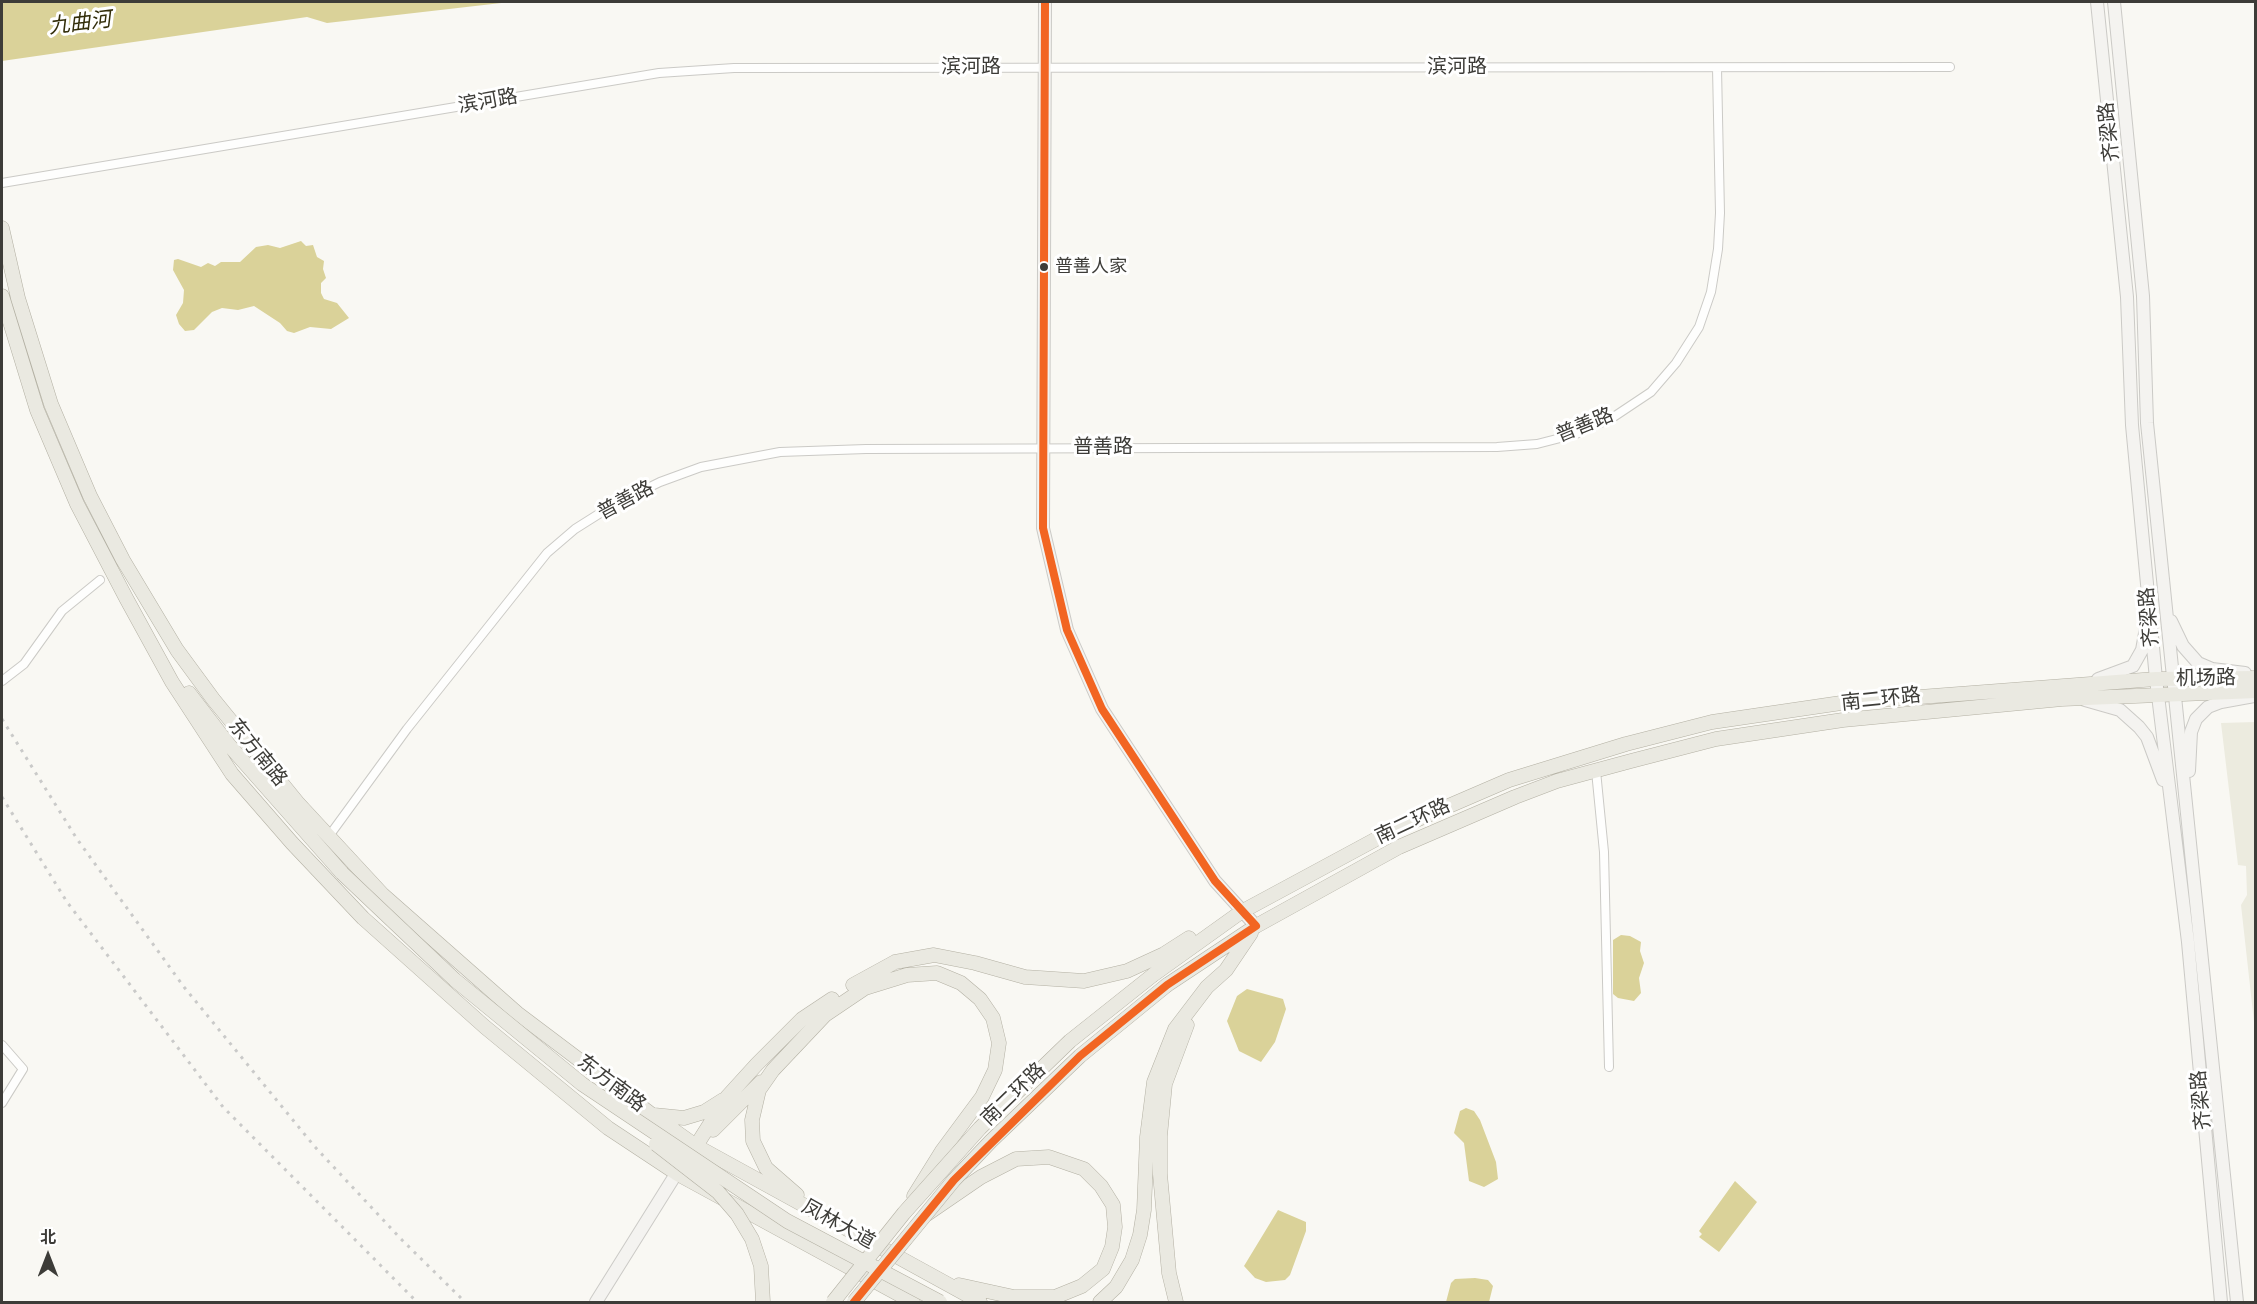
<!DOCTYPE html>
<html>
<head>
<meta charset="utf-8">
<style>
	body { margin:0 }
	#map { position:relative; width:2257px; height:1304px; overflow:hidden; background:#f9f8f3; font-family:"DM Sans","Noto Sans SC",sans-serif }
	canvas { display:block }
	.frame { position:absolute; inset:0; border:3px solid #3d3c38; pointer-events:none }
	.north { position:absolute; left:18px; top:1226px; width:60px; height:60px; -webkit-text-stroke:4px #fff; paint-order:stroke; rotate:0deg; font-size:16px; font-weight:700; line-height:24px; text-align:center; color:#3d3c38 }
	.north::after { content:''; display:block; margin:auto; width:21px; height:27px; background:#3d3c38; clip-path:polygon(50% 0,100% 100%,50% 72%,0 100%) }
</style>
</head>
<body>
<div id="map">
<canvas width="2257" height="1304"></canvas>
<div class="frame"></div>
<div class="north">北</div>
</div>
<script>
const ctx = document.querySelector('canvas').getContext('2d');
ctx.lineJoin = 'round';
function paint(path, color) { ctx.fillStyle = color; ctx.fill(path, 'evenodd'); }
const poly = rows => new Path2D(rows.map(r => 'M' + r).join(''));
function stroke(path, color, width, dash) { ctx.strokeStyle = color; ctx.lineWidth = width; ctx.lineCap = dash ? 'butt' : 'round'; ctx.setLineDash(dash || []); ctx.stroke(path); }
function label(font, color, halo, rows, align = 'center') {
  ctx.font = font + ' "DM Sans","Noto Sans SC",sans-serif'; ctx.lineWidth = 6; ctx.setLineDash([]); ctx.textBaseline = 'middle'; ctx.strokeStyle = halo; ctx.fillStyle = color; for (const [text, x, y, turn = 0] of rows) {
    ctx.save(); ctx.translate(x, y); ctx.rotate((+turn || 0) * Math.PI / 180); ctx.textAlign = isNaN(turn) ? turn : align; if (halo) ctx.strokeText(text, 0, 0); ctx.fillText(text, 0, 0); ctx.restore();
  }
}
paint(poly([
	[2255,722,2256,722,2255,1031,2241,905,2247,895,2246,866,2238,865,2221,723]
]), '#ecebdf');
paint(poly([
	[2,2,510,2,327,23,307,17,2,61],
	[301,241,306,246,313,245,317,257,324,261,323,269,326,278,321,283,321,293,324,299,337,303,349,318,331,329,310,327,294,333,287,331,280,323,254,306,238,310,222,308,212,312,194,330,185,331,179,324,176,315,183,303,184,290,173,270,174,260,178,259,201,267,208,263,215,266,221,262,240,262,256,247,268,245,280,248],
	[1621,935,1630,936,1641,942,1640,951,1644,963,1639,978,1641,993,1634,1001,1618,998,1613,994,1613,940],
	[1247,989,1283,999,1286,1009,1275,1042,1261,1062,1239,1051,1227,1021,1237,996],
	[1466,1108,1474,1111,1480,1120,1496,1162,1498,1179,1484,1187,1469,1181,1464,1143,1454,1133,1460,1111],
	[1735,1181,1757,1202,1719,1252,1699,1237,1702,1234,1699,1231],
	[1278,1210,1306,1222,1306,1231,1290,1275,1285,1280,1266,1282,1255,1278,1244,1266],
	[1475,1278,1488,1280,1493,1286,1489,1302,1446,1302,1451,1283,1455,1279]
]), '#dad299');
const street = poly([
	[2,183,659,73,734,68,1950,67],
	[2,681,24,664,62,611,100,580],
	[1596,771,1604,852,1609,1067],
	[329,836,407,729,547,553,575,529,613,505,660,482,701,467,780,452,866,449,1497,447,1537,444,1576,434,1612,418,1651,392,1676,363,1699,327,1711,292,1718,249,1720,213,1717,68],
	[2,1045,23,1069,2,1103]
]);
const secondary = poly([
	[1045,2,1043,528,1067,630,1102,709,1215,881,1256,926],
	[2097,2,2127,297,2132,425,2156,679,2188,942,2221,1302],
	[2114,2,2143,296,2147,423,2237,1302],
	[2171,621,2183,646,2198,663,2212,669,2245,673],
	[2098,679,2133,666,2142,650,2146,628],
	[2085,700,2120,710,2139,727,2147,737,2163,780],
	[2189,771,2191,732,2196,719,2208,707,2221,702,2254,696],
	[596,1302,681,1166]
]);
const primary = poly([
	[2,228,18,298,51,404,90,496,123,560,177,650,213,699,297,802,383,895,517,1013,651,1114,696,1146,980,1302],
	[2,296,37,410,77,504,126,598,172,682,232,774,292,843,363,918,485,1027,608,1128,676,1173,913,1302],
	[189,693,229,745,342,873],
	[1153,975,1241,912,1393,830,1509,780,1626,744,1712,722,1841,703,2156,679,2256,678],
	[853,985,895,962,934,955,975,963,1025,977,1084,981,1127,971,1164,954,1189,938],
	[1167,985,1256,926,1399,847,1515,797,1557,781,1631,761,1716,739,1843,720,2062,699,2256,691],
	[654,1115,684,1118,704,1112,723,1100],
	[713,1130,761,1082],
	[696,1146,727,1097,757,1064,802,1019,832,999],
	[797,1195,766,1168,753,1141,752,1120,759,1090,773,1070,825,1015,865,988,907,975,937,973,961,983,980,999,993,1018,999,1043,995,1070,982,1097,942,1151,914,1196],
	[927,1214,981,1177,1016,1159,1049,1157,1084,1169,1101,1186,1113,1205,1115,1227,1112,1247,1103,1269,1082,1286,1055,1297,1014,1297,959,1285],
	[1100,1302,1116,1287,1132,1260,1140,1235,1144,1210,1147,1137,1154,1082,1175,1029,1207,987,1226,970,1251,933],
	[1176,1302,1169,1273,1160,1174,1160,1136,1165,1084,1187,1025]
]);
stroke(street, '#cbcac6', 10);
stroke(secondary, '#cbcac6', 14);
stroke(primary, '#b3b0a3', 15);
stroke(street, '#fefefd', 8);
stroke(secondary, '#f4f3f0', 12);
stroke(primary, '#eae9e1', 14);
stroke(poly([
	[2,719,77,839,184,987,315,1147,401,1239,465,1302],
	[2,797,67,902,223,1107,417,1302]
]), '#cacac9', 3, [3, 6]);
const primaryBridge = poly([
	[342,873,455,980,582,1084,787,1221,940,1302],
	[656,1144,718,1192,737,1214,752,1239,761,1266,763,1302],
	[833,1302,904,1213,980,1128,1070,1041,1153,975],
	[854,1302,954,1180,991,1141,1080,1056,1167,985]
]);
stroke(primaryBridge, '#b3b0a3', 15, []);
stroke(primaryBridge, '#eae9e1', 14);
stroke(poly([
	[854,1302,954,1180,1080,1056,1167,985,1256,926,1215,881,1102,709,1067,630,1043,528,1045,2]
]), '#f26522', 8);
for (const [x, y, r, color] of [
	[1044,267,5,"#3d3c38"]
]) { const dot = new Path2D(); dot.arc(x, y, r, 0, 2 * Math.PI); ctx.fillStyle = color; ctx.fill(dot); stroke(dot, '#fff', 2); }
label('18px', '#3d3c38', '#fff', [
	["普善人家",1055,267]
], 'left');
label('20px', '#3d3c38', '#fff', [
	["滨河路",971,68],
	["滨河路",1457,68],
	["滨河路",488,102,-10],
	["齐梁路",2110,132,-96],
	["普善路",1585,426,-22],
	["普善路",1103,448],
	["普善路",626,501,-28],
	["齐梁路",2150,617,-95],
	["机场路",2206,679,-1],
	["南二环路",1881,700,-6],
	["东方南路",257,753,51],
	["南二环路",1413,822,-25],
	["东方南路",611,1084,37],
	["南二环路",1014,1095,-44],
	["齐梁路",2202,1100,-95],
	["凤林大道",838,1225,29]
]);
label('italic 21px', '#332e0a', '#fff', [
	["九曲河",80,24,-7]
]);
</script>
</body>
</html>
